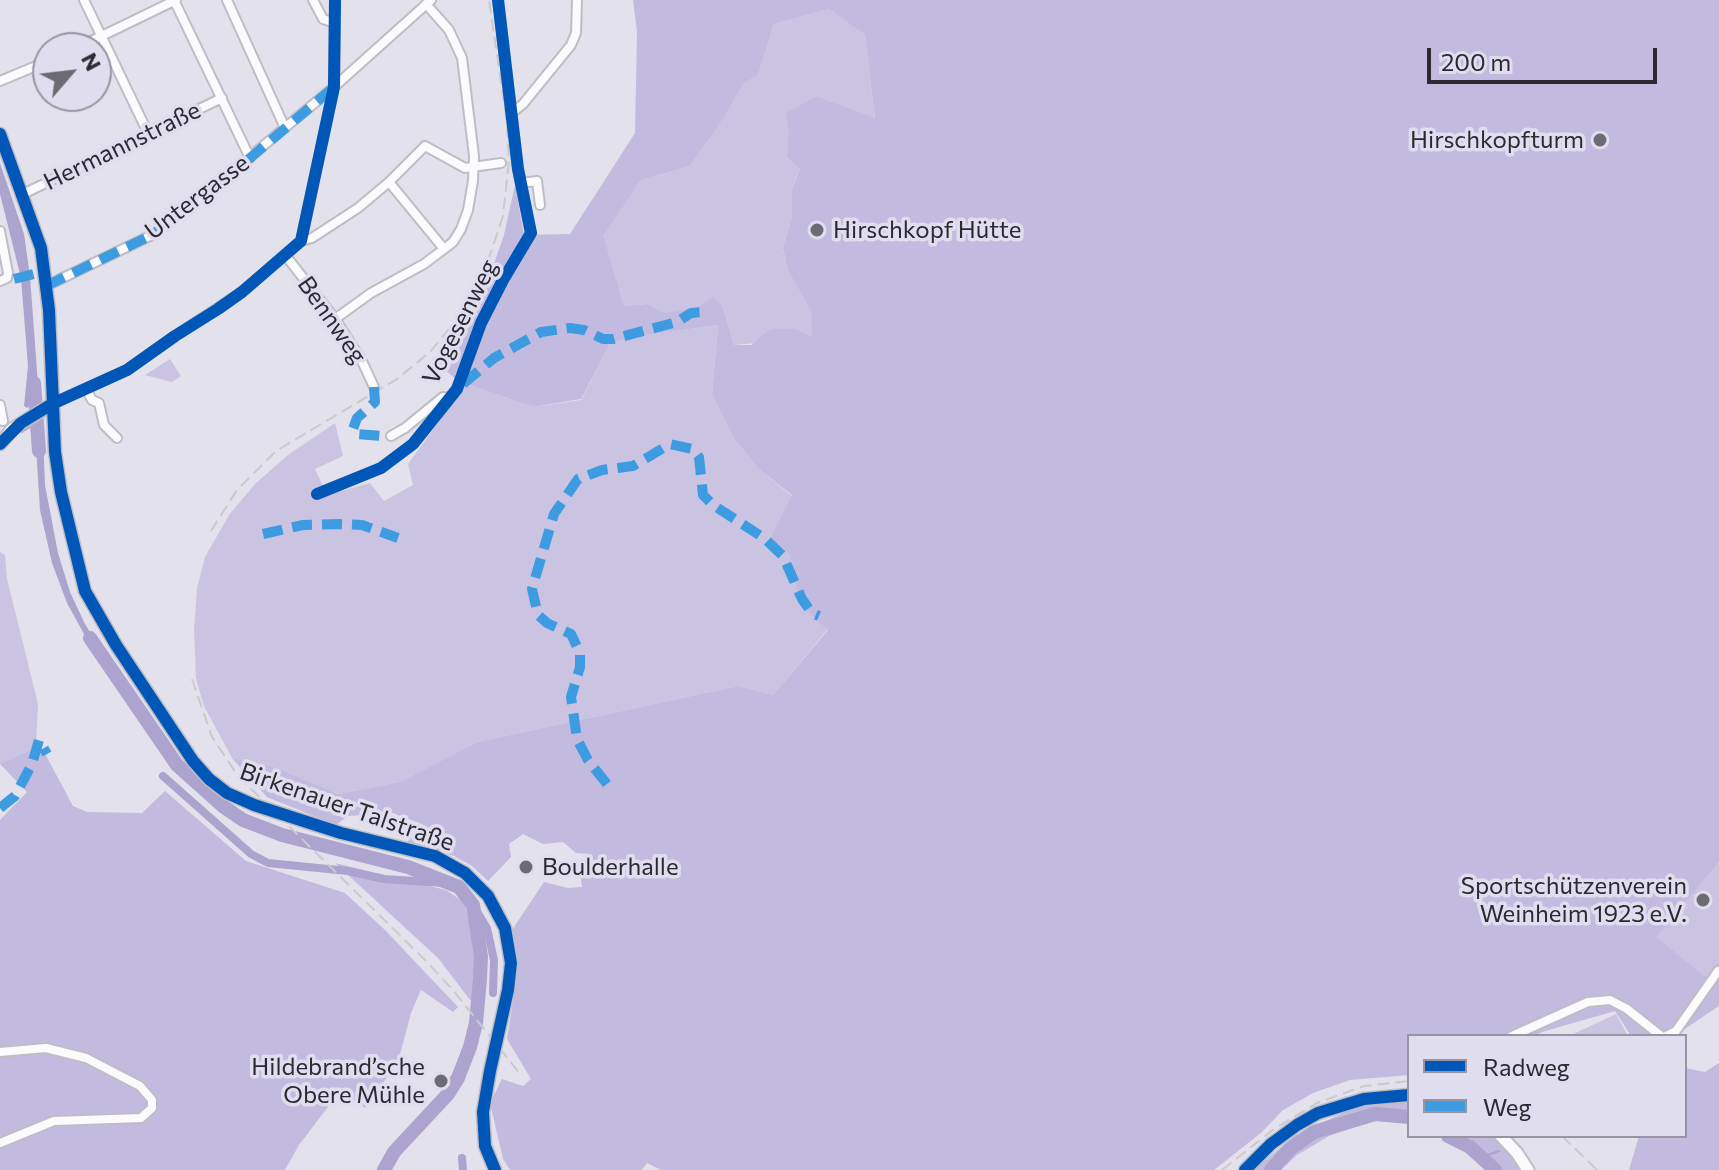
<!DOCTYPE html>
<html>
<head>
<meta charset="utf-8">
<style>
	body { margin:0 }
	#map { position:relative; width:1719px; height:1170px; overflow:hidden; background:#e3e1eb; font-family:Commissioner,sans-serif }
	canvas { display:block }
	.legend { position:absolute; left:1407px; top:1034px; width:280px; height:104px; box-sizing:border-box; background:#e0ddef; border:2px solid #9895a3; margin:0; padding:10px 14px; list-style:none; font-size:24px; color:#2c2a31 }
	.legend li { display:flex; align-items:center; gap:16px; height:40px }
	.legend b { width:40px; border:2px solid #9895a3 }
	.north { position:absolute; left:32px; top:32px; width:80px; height:80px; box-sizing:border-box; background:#e0ddef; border:2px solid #9895a3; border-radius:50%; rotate:62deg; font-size:22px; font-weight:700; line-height:32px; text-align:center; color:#2c2a31 }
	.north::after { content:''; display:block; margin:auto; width:28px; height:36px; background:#6c6a72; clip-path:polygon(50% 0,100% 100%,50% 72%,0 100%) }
	.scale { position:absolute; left:1427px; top:48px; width:230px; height:36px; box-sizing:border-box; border:4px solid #2c2a31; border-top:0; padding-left:10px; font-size:24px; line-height:28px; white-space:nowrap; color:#2c2a31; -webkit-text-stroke:6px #e0ddef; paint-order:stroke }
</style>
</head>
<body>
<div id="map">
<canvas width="1719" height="1170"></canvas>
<ul class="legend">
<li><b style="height:10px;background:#0057b8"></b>Radweg</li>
<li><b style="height:10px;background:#3d9ce1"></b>Weg</li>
</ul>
<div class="north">N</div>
<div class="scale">200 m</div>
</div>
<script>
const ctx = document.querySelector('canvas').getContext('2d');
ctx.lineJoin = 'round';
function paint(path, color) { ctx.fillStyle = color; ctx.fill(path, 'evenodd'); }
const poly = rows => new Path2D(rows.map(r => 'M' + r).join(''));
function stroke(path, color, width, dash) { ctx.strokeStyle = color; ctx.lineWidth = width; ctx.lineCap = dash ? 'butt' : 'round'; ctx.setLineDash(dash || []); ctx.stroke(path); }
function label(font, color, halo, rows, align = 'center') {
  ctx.font = font + ' Commissioner,sans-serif'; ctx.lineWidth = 7; ctx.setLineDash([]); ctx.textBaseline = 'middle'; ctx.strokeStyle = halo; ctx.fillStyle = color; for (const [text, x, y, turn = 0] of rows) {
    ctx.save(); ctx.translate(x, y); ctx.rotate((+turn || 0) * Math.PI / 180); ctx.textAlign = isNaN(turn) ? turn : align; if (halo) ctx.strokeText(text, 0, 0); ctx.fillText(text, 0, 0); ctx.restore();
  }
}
paint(poly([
	[829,9,865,35,875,119,816,96,785,113,790,131,787,157,800,168,792,189,792,216,783,250,788,271,811,311,813,338,734,345,723,307,664,313,648,304,624,306,602,236,641,180,690,166,724,118,743,84,758,75,774,24],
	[718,325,712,394,734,439,760,470,792,496,790,553,799,603,828,629,773,695,738,686,477,742,400,782,338,794,275,767,232,758,204,706,196,679,194,630,197,588,205,557,229,515,255,484,288,455,335,423,343,456,315,469,327,495,370,483,384,501,413,485,408,464,440,420,458,381,533,407,581,400,610,344,633,337],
	[170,359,181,376,172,382,145,375],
	[0,552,5,555,7,579,38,704,36,747,0,764],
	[1719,862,1719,961,1705,978,1657,937],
	[1616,1014,1628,1036,1569,1036]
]), '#cac4e2');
paint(poly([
	[633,0,1719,0,1719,862,1657,937,1705,977,1719,961,1719,1006,1674,1036,1631,1036,1615,1011,1542,1032,1535,1036,1409,1036,1409,1075,1350,1080,1313,1093,1283,1110,1262,1132,1214,1170,661,1170,647,1163,642,1170,510,1170,503,1159,490,1103,502,1079,523,1086,531,1079,507,1039,516,983,517,954,512,930,544,882,568,888,582,887,580,871,592,863,593,858,590,854,576,853,563,842,543,844,523,834,509,844,511,857,488,881,472,866,454,856,407,842,417,832,435,841,438,836,424,825,393,813,348,816,336,825,267,797,232,758,275,767,338,794,400,782,477,742,738,686,773,695,828,630,799,603,790,554,771,538,792,495,760,470,734,439,712,394,718,325,632,337,610,344,581,399,533,407,458,381,432,359,446,348,483,295,504,235,515,185,524,235,570,234,635,133,637,32],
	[829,9,865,35,875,118,816,96,785,113,789,131,787,157,800,169,792,189,792,216,783,249,788,271,811,311,812,337,795,329,771,329,751,345,734,345,723,307,713,297,697,308,664,313,648,304,624,306,603,236,641,180,690,166,724,118,743,84,758,75,774,24],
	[36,747,42,748,73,806,87,812,142,813,165,791,246,861,345,893,385,930,458,1007,453,1012,421,990,411,1013,398,1062,365,1108,340,1091,299,1145,285,1170,0,1170,0,820,27,792,0,764],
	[335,863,446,890,465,903,476,955,474,1005,438,958],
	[1719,1063,1719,1170,1629,1170,1639,1136,1685,1136,1685,1068,1705,1072],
	[1379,1101,1409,1102,1409,1118,1379,1119,1329,1136,1297,1155,1281,1170,1254,1170,1294,1136,1360,1105],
	[1467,1136,1492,1136,1512,1154,1522,1170,1497,1170,1491,1159]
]), '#c2badf');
paint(poly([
	[0,163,24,234,30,276,39,398,27,408,24,406,28,366,21,278,0,194],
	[35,432,43,436,45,485,58,553,70,592,85,624,101,650,95,654,67,603,52,563,40,510]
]), '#aca3ce');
stroke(poly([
	[22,432,36,423],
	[1482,1157,1499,1151]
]), '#aca3ce', 2);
stroke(poly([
	[163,776,251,854,268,863,348,871,384,879,445,883],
	[473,905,487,928,494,960,493,993],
	[462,1158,463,1170]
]), '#aca3ce', 8);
stroke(poly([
	[34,383,39,451],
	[90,638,177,765,224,807,243,820,282,835,408,867,459,887,473,905,481,956,480,979,476,1023,470,1047,458,1078,448,1094,394,1152,384,1170],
	[1448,1136,1470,1147,1495,1170],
	[1271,1170,1291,1148,1314,1132,1375,1114,1409,1117]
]), '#aca3ce', 14);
const minor = poly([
	[84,0,148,133],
	[174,0,250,158],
	[227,0,285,128],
	[313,0,323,19,335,23],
	[77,48,176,0],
	[0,81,48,61],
	[513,112,523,104,571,45,576,33,577,0],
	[389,182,444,249],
	[521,183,537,181,540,205],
	[23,194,222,98],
	[0,231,8,273,7,278,0,281],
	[301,241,312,238,358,208,389,182,425,146,465,168,501,163],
	[286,256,335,319,361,359,374,387],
	[46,286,154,234,187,209,334,87,431,0],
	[335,319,371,293,424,264,444,249,453,242,461,229,468,210,473,181,474,156,462,58,449,30,426,4],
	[86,389,92,400,99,403,104,425,117,438],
	[52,404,127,370,175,336,242,292,301,241,334,87,335,0],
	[0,405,3,421],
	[391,436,405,428,443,397,448,398],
	[317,494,381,468,413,444,457,389,481,323,503,280,531,233,518,169,498,0],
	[1512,1036,1588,1002,1610,1000,1627,1009,1661,1036],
	[1666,1036,1676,1031,1718,971],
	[0,1052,46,1048,86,1058,140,1086,152,1100,152,1108,141,1118,54,1121,0,1143]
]);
const secondary = poly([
	[0,134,41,248,49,310,55,452,61,492,85,591,116,645,193,761,209,779,227,793,254,805,341,833,435,856,465,873,488,896,505,928,511,963,508,990,490,1071,483,1112,485,1146,495,1170],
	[0,444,12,429,52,404],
	[1501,1136,1517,1153,1528,1170],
	[1245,1170,1271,1144,1297,1125,1318,1113,1364,1099,1409,1095]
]);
stroke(minor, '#bfbdc4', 12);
stroke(secondary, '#bfbdc4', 15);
stroke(minor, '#fbfafc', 8);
stroke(secondary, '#fbfafc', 11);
stroke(poly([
	[211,531,237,490,276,451,397,379,430,352,459,317,482,279,503,216,509,161,507,124,489,0],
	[192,679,212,737,238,776,427,962,452,989,521,1075],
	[1562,1136,1597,1170],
	[1222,1170,1274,1129,1317,1103,1364,1086,1409,1081]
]), '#cacacd', 2, [12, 6]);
stroke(poly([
	[14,279,34,274],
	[46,286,154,234,250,158,334,87],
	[463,384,494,358,541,332,570,328,584,330,603,339,613,339,677,322,691,313,704,312],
	[374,387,375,402,357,418,353,429,356,434,382,436],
	[263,534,303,525,339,524,362,525,398,538],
	[607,784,588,760,577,739,571,697,580,667,580,653,571,634,547,623,538,615,532,589,554,514,578,479,602,470,633,466,670,444,693,449,699,457,703,495,713,505,764,538,783,556,802,599,812,613,819,616],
	[0,808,15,796,32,764,39,740,47,754]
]), '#3d9ce1', 10, [20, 10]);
stroke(poly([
	[0,134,41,248,49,310,55,452,61,492,85,591,116,645,193,761,209,779,227,793,254,805,341,833,435,856,465,873,488,896,505,928,511,963,508,990,490,1071,483,1112,485,1146,495,1170],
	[0,444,21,423,52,404,127,370,175,336,218,309,242,292,301,241,334,87,335,0],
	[317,494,381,468,413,444,457,389,481,323,503,280,531,233,518,169,498,0],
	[1245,1170,1271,1144,1297,1125,1318,1113,1364,1099,1409,1095]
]), '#0057b8', 12);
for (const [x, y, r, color] of [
	[1600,140,8,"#6c6a72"],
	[817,230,8,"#6c6a72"],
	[526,867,8,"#6c6a72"],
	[1703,900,8,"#6c6a72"],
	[441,1081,8,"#6c6a72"]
]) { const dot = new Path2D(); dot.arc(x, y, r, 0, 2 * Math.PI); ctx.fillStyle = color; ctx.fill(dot); stroke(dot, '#e0ddef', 3); }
label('24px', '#2c2a31', '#e0ddef', [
	["Hirschkopfturm",1584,140],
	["Hirschkopf Hütte",833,230,"left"],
	["Boulderhalle",542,867,"left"],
	["Sportschützenverein",1687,886],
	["Weinheim 1923 e.V.",1687,914],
	["Hildebrand’sche",425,1067],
	["Obere Mühle",425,1095]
], 'right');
label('24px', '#2c2a31', '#e0ddef', [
	["Hermannstraße",122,146,-26],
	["Untergasse",197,197,-37],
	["Bennweg",332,320,55],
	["Vogesenweg",460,322,-63],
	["Birkenauer Talstraße",347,807,19]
]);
</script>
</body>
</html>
